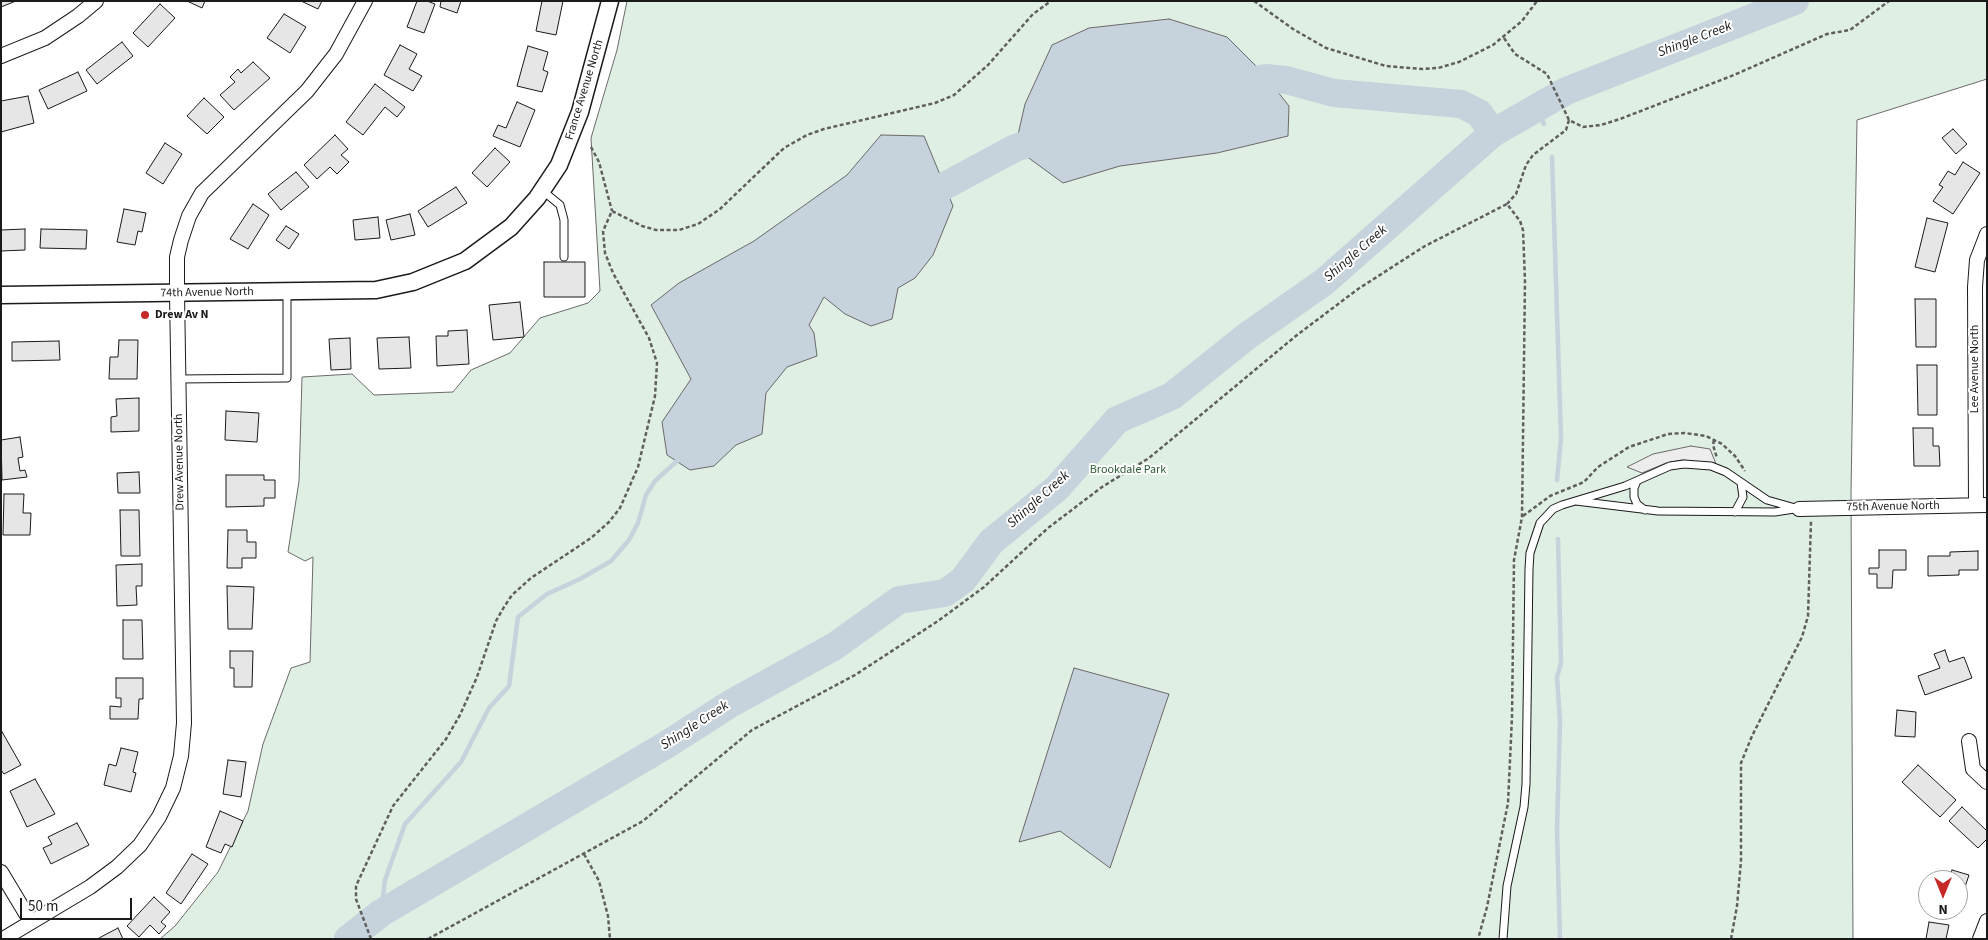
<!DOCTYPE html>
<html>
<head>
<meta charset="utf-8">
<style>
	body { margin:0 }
	#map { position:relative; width:1988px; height:940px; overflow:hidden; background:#fff; font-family:"Source Sans 3",sans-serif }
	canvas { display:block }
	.frame { position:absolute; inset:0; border:2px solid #1a1a1a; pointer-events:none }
	.north { position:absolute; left:1918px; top:870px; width:50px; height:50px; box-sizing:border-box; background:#fff; border:1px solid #a3a3a3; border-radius:50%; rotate:180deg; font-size:14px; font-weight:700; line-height:20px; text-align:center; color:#1a1a1a }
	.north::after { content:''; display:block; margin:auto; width:18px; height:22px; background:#c62828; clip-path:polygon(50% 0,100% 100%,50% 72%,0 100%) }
	.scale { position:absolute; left:20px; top:898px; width:112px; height:22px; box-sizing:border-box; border:2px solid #1a1a1a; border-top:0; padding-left:6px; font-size:15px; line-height:18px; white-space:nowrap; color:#1a1a1a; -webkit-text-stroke:4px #fff; paint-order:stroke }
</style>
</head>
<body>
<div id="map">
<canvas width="1988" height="940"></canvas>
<div class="frame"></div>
<div class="north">N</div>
<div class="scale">50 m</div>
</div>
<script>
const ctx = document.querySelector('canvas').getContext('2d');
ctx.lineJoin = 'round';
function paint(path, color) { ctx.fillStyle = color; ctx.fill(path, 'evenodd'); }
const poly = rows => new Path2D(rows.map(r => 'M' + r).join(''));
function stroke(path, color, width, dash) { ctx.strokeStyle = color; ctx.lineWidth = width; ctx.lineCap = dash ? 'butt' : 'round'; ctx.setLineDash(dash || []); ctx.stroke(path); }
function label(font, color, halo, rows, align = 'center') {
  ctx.font = font + ' "Source Sans 3",sans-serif'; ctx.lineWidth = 4; ctx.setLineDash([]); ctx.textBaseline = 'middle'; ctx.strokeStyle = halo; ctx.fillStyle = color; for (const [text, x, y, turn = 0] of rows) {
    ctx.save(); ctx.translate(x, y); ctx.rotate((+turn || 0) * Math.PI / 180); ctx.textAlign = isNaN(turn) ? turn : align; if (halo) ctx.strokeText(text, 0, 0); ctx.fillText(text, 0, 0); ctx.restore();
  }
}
const green = poly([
	[627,1,1987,1,1987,79,1857,120,1851,493,1853,939,160,939,175,926,218,872,248,811,263,744,291,668,310,662,313,557,305,561,288,552,299,481,302,377,352,374,374,395,453,392,471,370,510,353,540,318,588,303,600,291,591,138,617,50,627,1]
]);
paint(green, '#e0efe3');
stroke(green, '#6a6a6a', 1);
const parking = poly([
	[1691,446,1710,449,1716,464,1682,460,1666,463,1642,473,1627,467,1653,454,1691,446]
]);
paint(parking, '#ededed');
stroke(parking, '#6a6a6a', 1);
const water = poly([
	[1169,19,1227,37,1262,72,1289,106,1288,136,1217,153,1120,166,1063,183,1015,148,1025,104,1052,45,1089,28,1169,19],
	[881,135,924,136,953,206,933,255,915,278,898,288,892,319,871,326,845,314,824,297,809,325,814,333,817,356,787,367,766,393,762,434,736,445,714,466,690,470,667,455,662,422,691,379,651,305,679,283,754,241,847,175,881,135],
	[1074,668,1169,694,1110,868,1060,831,1019,842,1074,668]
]);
paint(water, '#c6d2dc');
stroke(water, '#6a6a6a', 1);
stroke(poly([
	[1536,106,1544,124],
	[1552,157,1561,438,1557,480],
	[1558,539,1561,663,1557,677,1560,721,1557,830,1560,939],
	[381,913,385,880,405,824,461,762,489,708,509,686,518,617,547,594,580,579,611,561,629,540,638,523,646,495,655,481,677,461]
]), '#c6d2dc', 4.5);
stroke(poly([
	[1230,84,1266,78,1286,80,1334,93,1461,104,1479,113,1493,133],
	[911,204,1015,148,1050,137],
	[348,939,381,913,666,745,730,704,835,646,899,600,945,593,963,580,991,542,1057,488,1117,420,1172,396,1247,336,1324,282,1493,133,1566,91,1795,1]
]), '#c6d2dc', 28);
const building = poly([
	[1,1,16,1,1,7,1,1],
	[187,1,205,1,202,8,187,1],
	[301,1,322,1,318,9,301,1],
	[417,1,427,1,435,4,424,33,407,27,417,1],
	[441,1,461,1,457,13,440,7,441,1],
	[542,1,563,1,556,35,536,31,542,1],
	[160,4,175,18,148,47,133,33,160,4],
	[284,14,306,27,290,53,267,38,284,14],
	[122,42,133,56,97,84,86,70,122,42],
	[400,45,417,54,409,69,422,76,413,91,384,75,400,45],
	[528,46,548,52,543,70,548,72,542,92,517,86,528,46],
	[253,62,270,78,234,110,220,95,235,82,230,77,238,69,241,73,253,62],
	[78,72,87,91,48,109,39,90,78,72],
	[375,84,405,107,397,117,385,107,363,135,346,122,375,84],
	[28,96,34,123,1,132,1,101,28,96],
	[204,98,224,117,207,134,187,116,204,98],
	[517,102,535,110,520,147,493,136,498,125,506,128,517,102],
	[1953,129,1967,144,1956,154,1942,138,1953,129],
	[335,135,348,149,341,155,349,162,337,174,330,167,317,179,304,165,335,135],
	[165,143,182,154,163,184,146,173,165,143],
	[495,148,510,162,487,187,472,173,495,148],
	[1963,162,1980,173,1953,214,1933,201,1943,187,1939,185,1948,171,1955,175,1963,162],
	[296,172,309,187,281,210,268,194,296,172],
	[456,187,467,203,428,227,418,211,456,187],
	[253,204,269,215,248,249,230,239,253,204],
	[124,209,146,213,142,232,138,231,135,245,117,242,124,209],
	[410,214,415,235,391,240,386,220,410,214],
	[378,217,380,238,355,240,353,220,378,217],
	[1927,218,1948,223,1935,272,1915,267,1927,218],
	[286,226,299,234,289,249,276,240,286,226],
	[25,229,25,250,1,251,1,230,25,229],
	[41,229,87,230,86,249,40,248,41,229],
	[544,262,585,262,585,297,544,297,544,262],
	[1915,299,1936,299,1936,347,1916,347,1915,299],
	[520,302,524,337,493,340,489,305,520,302],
	[467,330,469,364,437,366,436,336,448,336,448,331,467,330],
	[409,337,411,368,379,369,377,338,409,337],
	[350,338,351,369,331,370,329,339,350,338],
	[119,340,138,340,137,379,109,379,110,357,118,357,119,340],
	[59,341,60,360,12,361,12,342,59,341],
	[1917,365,1937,365,1937,415,1918,415,1917,365],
	[139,398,139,431,111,432,111,417,117,416,116,399,139,398],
	[226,411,259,413,257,442,225,440,226,411],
	[1913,428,1933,428,1933,446,1939,446,1940,466,1914,466,1913,428],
	[20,437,23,457,18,458,20,471,25,470,27,477,2,480,1,440,20,437],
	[139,472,140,493,118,493,117,473,139,472],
	[226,475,264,475,264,480,275,480,275,498,264,498,264,506,226,507,226,475],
	[4,494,24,494,23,513,31,513,30,535,3,535,4,494],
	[120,510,139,510,140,556,121,556,120,510],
	[228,530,247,530,247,542,256,542,256,558,242,558,242,568,227,568,228,530],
	[1879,550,1906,550,1906,570,1893,570,1892,588,1877,588,1877,574,1869,574,1869,568,1879,568,1879,550],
	[1978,551,1978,570,1959,570,1959,575,1928,576,1928,556,1950,556,1950,552,1978,551],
	[142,564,142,586,136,586,137,605,117,606,116,565,142,564],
	[227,586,254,587,252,629,228,629,227,586],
	[123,620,142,620,143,659,123,659,123,620],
	[1945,650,1949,662,1964,657,1972,678,1925,695,1918,676,1940,668,1934,654,1945,650],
	[230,651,253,651,252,687,234,687,234,668,230,668,230,651],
	[116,678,143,678,143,699,139,699,138,719,110,719,110,706,121,707,121,698,116,698,116,678],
	[1897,710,1916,712,1915,737,1895,736,1897,710],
	[1,730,21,765,4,774,1,770,1,730],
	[121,748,138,752,133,772,136,773,131,792,104,785,109,764,116,766,121,748],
	[228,760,246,762,241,797,223,794,228,760],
	[1918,765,1956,800,1940,817,1902,782,1918,765],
	[35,779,55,814,27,827,10,791,35,779],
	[1962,807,1987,831,1987,839,1978,848,1949,821,1962,807],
	[220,811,243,821,232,847,225,844,221,853,206,847,220,811],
	[77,823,89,845,51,864,43,848,52,844,48,837,77,823],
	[192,854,208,864,181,904,166,893,192,854],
	[1952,870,1969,875,1962,896,1958,895,1958,880,1949,880,1952,870],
	[154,897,170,912,161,922,166,926,159,934,150,925,139,937,127,926,154,897],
	[1929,922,1949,925,1946,939,1926,939,1929,922],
	[118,928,123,939,99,939,99,938,118,928]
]);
paint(building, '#e6e6e6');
stroke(building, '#1a1a1a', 1);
const service = poly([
	[543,191,560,205,564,220,564,257],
	[178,379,287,378,287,292],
	[1637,481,1634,488,1634,497,1637,504,1645,510],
	[1576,501,1658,511,1775,512,1794,509],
	[1735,512,1743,497,1741,483],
	[1503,939,1507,886,1524,807,1526,784,1529,569,1530,553,1540,523,1553,509,1562,505,1625,486,1670,466,1684,464,1711,466,1726,472,1767,500,1799,509]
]);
const minor = poly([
	[1,56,45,38,78,16,96,1],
	[1976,505,1975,287,1977,260,1987,234],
	[1799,509,1987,505],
	[1969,741,1973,769,1987,782],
	[1,872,31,922],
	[3,939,90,887,117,867,140,845,159,817,173,788,181,756,184,723,177,293,177,257,181,240,189,216,202,193,307,91,336,54,365,1],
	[1980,939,1987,921]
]);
const tertiary = poly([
	[1,295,376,290,413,282,465,261,511,227,537,198,559,165,580,112,610,1]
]);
stroke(service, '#1a1a1a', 9);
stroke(minor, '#1a1a1a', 16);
stroke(tertiary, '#1a1a1a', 19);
stroke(poly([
	[1254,1,1293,29,1326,48,1386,66,1422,69,1438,68,1459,62,1493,45,1522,21,1537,1],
	[1504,38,1515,54,1547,74,1569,120,1583,127,1601,125,1620,119,1734,75,1827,34,1850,30,1889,1],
	[591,147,599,162,612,211],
	[1507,204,1516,194,1526,165,1533,155,1566,130,1569,120],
	[1714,440,1713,445,1717,458],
	[1523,516,1550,496,1584,482,1598,467,1629,447,1668,434,1685,433,1706,436,1722,444,1735,456,1745,471],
	[584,854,599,881,608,916,610,939],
	[371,939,356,899,356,886,393,806,446,739,460,715,477,677,496,621,504,607,512,595,531,578,591,538,609,522,620,508,638,467,655,396,657,363,649,338,613,273,605,253,603,231,612,211,642,226,656,230,679,230,698,224,720,209,784,148,807,135,824,129,935,103,954,95,988,65,1033,14,1051,1],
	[428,939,643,821,752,730,855,675,938,621,984,587,1048,528,1102,487,1149,458,1297,335,1358,289,1425,246,1507,204,1520,221,1523,230,1525,281,1522,517,1514,560,1512,717,1508,803,1487,907,1478,939],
	[1731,939,1737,906,1741,861,1741,763,1752,736,1802,637,1808,616,1811,521]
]), '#5f5f5f', 2.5, [4, 2.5]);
stroke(service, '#fff', 7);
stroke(minor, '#fff', 14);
stroke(tertiary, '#fff', 16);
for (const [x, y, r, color] of [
	[145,315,5,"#c62828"]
]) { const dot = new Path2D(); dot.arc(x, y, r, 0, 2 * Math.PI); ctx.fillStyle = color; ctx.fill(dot); stroke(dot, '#fff', 2); }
label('12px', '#1a1a1a', '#fff', [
	["France Avenue North",585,90,-73],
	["74th Avenue North",207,293,-1],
	["Lee Avenue North",1975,369,-90],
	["Drew Avenue North",180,462,-91],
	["75th Avenue North",1893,507,-1]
]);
label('bold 12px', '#1a1a1a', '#fff', [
	["Drew Av N",155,315]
], 'left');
label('12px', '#2b5a34', '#fff', [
	["Brookdale Park",1128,470]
]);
label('italic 14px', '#1a1a1a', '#fff', [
	["Shingle Creek",1695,40,-21],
	["Shingle Creek",1356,254,-41],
	["Shingle Creek",1039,500,-42],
	["Shingle Creek",695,726,-33]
]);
</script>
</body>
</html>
